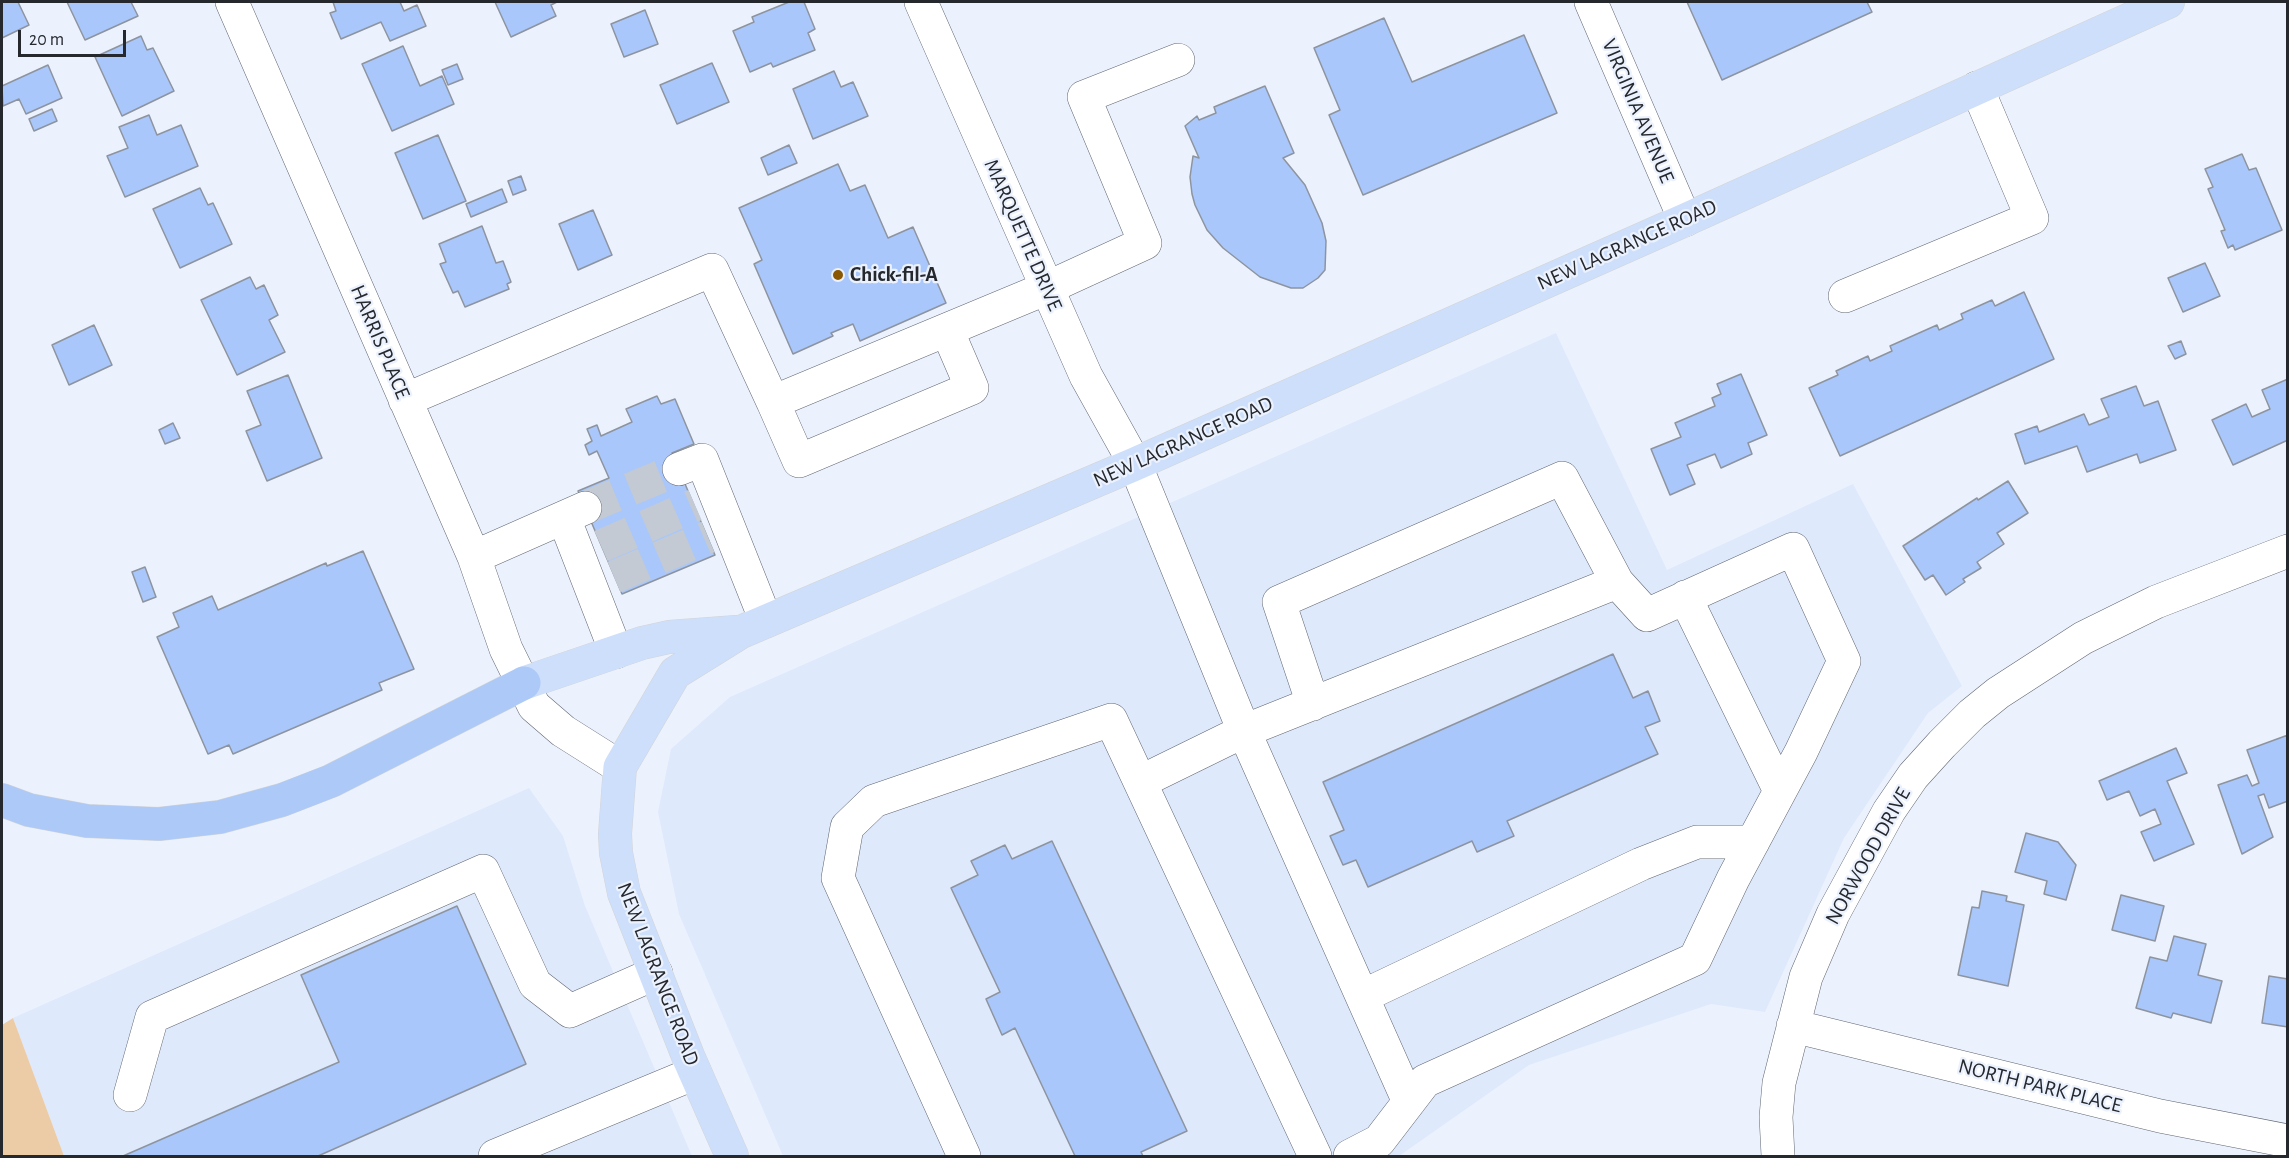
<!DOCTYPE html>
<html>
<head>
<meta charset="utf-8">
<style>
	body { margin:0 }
	#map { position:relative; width:2289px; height:1158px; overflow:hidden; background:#ebf2fe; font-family:"Alegreya Sans",sans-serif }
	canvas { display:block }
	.frame { position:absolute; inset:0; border:3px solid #25282d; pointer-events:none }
	.scale { position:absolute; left:18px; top:30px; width:108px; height:27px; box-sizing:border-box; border:3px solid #25282d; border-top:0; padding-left:8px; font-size:18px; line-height:21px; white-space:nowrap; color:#25282d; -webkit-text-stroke:4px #ebf2fe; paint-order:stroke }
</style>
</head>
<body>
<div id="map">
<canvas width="2289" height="1158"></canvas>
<div class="frame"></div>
<div class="scale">20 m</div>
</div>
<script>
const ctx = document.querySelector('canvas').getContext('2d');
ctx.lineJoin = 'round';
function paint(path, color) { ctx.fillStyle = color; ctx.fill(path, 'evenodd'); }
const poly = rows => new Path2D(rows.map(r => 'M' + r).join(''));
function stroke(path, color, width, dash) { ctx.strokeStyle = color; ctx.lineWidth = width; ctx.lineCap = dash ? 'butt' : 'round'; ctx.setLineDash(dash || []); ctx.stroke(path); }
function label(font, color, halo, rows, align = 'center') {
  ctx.font = font + ' "Alegreya Sans",sans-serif'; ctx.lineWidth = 4.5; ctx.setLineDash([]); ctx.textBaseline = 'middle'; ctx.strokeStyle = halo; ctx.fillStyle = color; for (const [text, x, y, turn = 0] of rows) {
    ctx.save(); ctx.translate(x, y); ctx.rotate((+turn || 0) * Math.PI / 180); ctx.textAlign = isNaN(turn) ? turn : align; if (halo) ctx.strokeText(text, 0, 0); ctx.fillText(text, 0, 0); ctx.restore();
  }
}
paint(poly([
	[1556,333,1667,570,1853,484,1962,686,1928,713,1844,838,1765,1012,1711,1004,1529,1065,1399,1156,783,1156,679,914,658,812,671,749,730,697],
	[529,788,563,836,585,906,692,1156,64,1156,13,1018]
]), '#dee9fc');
paint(poly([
	[13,1018,64,1156,2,1156,2,1025]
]), '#eccca6');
const building = poly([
	[2,2,18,2,29,25,2,38,2,2],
	[67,2,131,2,138,16,85,40,67,2],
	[333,2,400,2,404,11,417,5,426,26,390,41,381,22,341,39,330,13,336,11,333,2],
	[495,2,557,2,551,5,556,16,511,37,495,2],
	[789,2,804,2,815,29,808,33,815,50,773,67,771,63,750,72,733,31,754,22,752,17,789,2],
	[1687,2,1867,2,1872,12,1722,80,1687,2],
	[645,10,658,44,624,57,611,24,645,10],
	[1384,18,1412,82,1524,35,1557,113,1363,195,1329,115,1340,110,1314,48,1384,18],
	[141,36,147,50,153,48,174,91,122,116,95,57,141,36],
	[403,46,420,86,442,76,454,104,392,131,362,64,403,46],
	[712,63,729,102,677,124,660,85,712,63],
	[457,64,463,79,448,85,442,70,457,64],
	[48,65,62,98,26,114,19,99,3,106,2,86,48,65],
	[834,71,841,87,853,82,868,116,813,139,793,89,834,71],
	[1265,86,1294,153,1283,158,1305,185,1322,223,1326,241,1325,270,1318,278,1303,288,1291,288,1260,277,1223,248,1207,230,1195,205,1192,194,1190,177,1193,156,1199,158,1185,126,1197,116,1199,120,1216,113,1214,107,1265,86],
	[52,109,57,121,34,131,29,119,52,109],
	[149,115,157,135,181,125,198,166,125,197,107,156,128,148,119,127,149,115],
	[438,135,466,201,423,219,395,153,438,135],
	[789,145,797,163,768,175,761,158,789,145],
	[2242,154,2249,170,2256,168,2282,230,2235,250,2233,245,2228,248,2221,231,2225,230,2208,189,2213,187,2205,169,2242,154],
	[838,164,850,191,865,185,888,238,913,227,946,303,860,341,853,324,831,333,833,336,793,354,754,264,762,260,739,208,838,164],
	[521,176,526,190,513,195,508,181,521,176],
	[200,188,208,205,213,203,232,244,180,268,153,209,200,188],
	[502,189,507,202,471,217,466,204,502,189],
	[593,210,612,255,578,270,559,224,593,210],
	[482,226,496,263,503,261,511,282,507,284,509,289,465,307,458,291,453,293,440,264,446,262,439,244,482,226],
	[2205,263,2220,296,2183,312,2168,278,2205,263],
	[250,277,256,289,264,285,278,315,269,320,285,352,237,375,201,300,250,277],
	[2024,292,2054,359,1840,456,1809,388,1838,375,1836,371,1868,356,1870,361,1892,351,1890,346,1937,325,1939,330,1963,319,1961,314,1992,300,1995,306,2024,292],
	[94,325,112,365,69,385,52,345,94,325],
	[2181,341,2186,354,2175,359,2168,346,2181,341],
	[1741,374,1767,435,1748,443,1752,454,1721,468,1715,454,1687,465,1695,484,1670,495,1651,449,1681,437,1675,423,1715,406,1712,398,1721,394,1717,384,1741,374],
	[288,375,322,458,267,481,246,431,261,425,247,391,288,375],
	[2288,379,2288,440,2233,465,2212,420,2246,404,2252,417,2270,409,2262,390,2288,379],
	[2136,386,2144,406,2158,401,2176,450,2140,463,2137,454,2087,472,2077,446,2025,464,2015,434,2037,426,2039,432,2084,414,2089,425,2109,417,2101,399,2136,386],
	[657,396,661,404,675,399,694,444,672,453,715,555,622,594,578,491,609,478,597,451,589,455,585,445,592,441,587,429,597,425,601,436,632,422,626,409,657,396],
	[173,423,180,438,165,444,159,430,173,423],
	[2008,481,2028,513,1997,533,2004,544,1977,562,1981,568,1963,579,1965,582,1946,595,1933,575,1925,580,1903,546,1977,498,1978,500,2008,481],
	[363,551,414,669,379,683,382,690,233,754,229,745,208,754,157,637,179,627,173,613,212,596,218,610,326,563,327,566,363,551],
	[145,567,156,597,143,602,132,572,145,567],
	[1613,654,1633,698,1648,691,1660,721,1645,727,1658,754,1507,821,1514,836,1477,852,1472,841,1368,887,1356,860,1343,865,1330,836,1344,830,1323,782,1613,654],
	[2288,735,2288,801,2269,808,2264,794,2258,796,2273,837,2242,854,2218,785,2247,775,2252,786,2259,783,2247,750,2288,735],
	[2176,748,2187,773,2167,781,2194,844,2154,861,2141,832,2161,824,2155,809,2140,816,2129,791,2107,800,2099,781,2176,748],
	[2026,833,2058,842,2076,865,2066,900,2044,894,2047,881,2015,872,2026,833],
	[1052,841,1187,1131,1141,1152,1143,1156,1075,1156,1015,1028,1002,1035,986,999,1000,992,951,888,978,875,971,861,1005,845,1012,859,1052,841],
	[1982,891,2007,896,2006,901,2024,905,2008,986,1958,975,1972,907,1979,908,1982,891],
	[2121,895,2164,906,2155,941,2112,930,2121,895],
	[457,906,526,1064,318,1156,123,1156,339,1062,301,975,457,906],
	[2174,936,2206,944,2198,975,2222,981,2211,1023,2173,1013,2171,1018,2136,1008,2150,957,2167,961,2174,936],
	[2269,976,2288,979,2288,1027,2262,1023,2269,976]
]);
paint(building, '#a9c7fa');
stroke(building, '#8d949f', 1.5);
stroke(poly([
	[585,508,679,469],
	[601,546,695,505],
	[614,577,708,537]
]), '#c3cad4', 33, [33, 16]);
const minor = poly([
	[232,2,474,557,506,649,534,706,563,731,620,767],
	[921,2,1086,376,1135,464,1244,731,1617,582,1647,615,1793,549,1844,661,1801,752,1733,879,1695,959,1425,1081,1379,1141,1350,1156],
	[1591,2,1685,220],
	[1845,296,2032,218,1977,88],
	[405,400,712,270,773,402,1047,288,1145,243,1084,97,1178,60],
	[773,402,799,461,972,388,947,330],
	[679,469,702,460,766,621],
	[564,518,616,652],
	[474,557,585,508],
	[1685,597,1780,791],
	[1313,704,1279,602,1562,478,1617,582],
	[1140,782,1244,731,1409,1102],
	[1363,996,1641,864,1697,842,1753,842],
	[1793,1026,2160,1116,2288,1141],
	[130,1095,152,1017,483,871,535,984,570,1011,656,973],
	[495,1156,695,1073],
	[964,1156,838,878,847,827,874,801,1111,720,1315,1156],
	[1778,1156,1776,1117,1779,1083,1806,977,1833,914,1889,811,1913,776,1942,744,1972,714,1998,693,2083,638,2156,602,2288,551]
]);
const major = poly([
	[524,683,642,643,669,637,736,632],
	[732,1156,688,1056,624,893,616,853,615,834,620,767,675,673,741,632,1135,464,1685,220,2168,2]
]);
const highway = poly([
	[2,800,29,810,87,821,159,824,220,817,282,800,331,781,524,683]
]);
stroke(minor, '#616771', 34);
stroke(major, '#d3d4d5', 34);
stroke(highway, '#d3d4d5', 34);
stroke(minor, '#fff', 33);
stroke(major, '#cedffb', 33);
stroke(highway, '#adc9f8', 33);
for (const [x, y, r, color] of [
	[838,275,6,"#8a5702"]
]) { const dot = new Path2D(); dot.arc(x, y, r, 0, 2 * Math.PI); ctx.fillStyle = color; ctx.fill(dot); stroke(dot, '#ebf2fe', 2); }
label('21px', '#25282d', '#ebf2fe', [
	["VIRGINIA AVENUE",1638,111,67],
	["MARQUETTE DRIVE",1023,235,66],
	["NEW LAGRANGE ROAD",1627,245,-24],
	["HARRIS PLACE",380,342,67],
	["NEW LAGRANGE ROAD",1183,442,-24],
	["NORWOOD DRIVE",1868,856,-61],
	["NEW LAGRANGE ROAD",658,974,69],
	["NORTH PARK PLACE",2040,1086,14]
]);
label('bold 21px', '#25282d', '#ebf2fe', [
	["Chick-fil-A",850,275]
], 'left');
</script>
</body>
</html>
